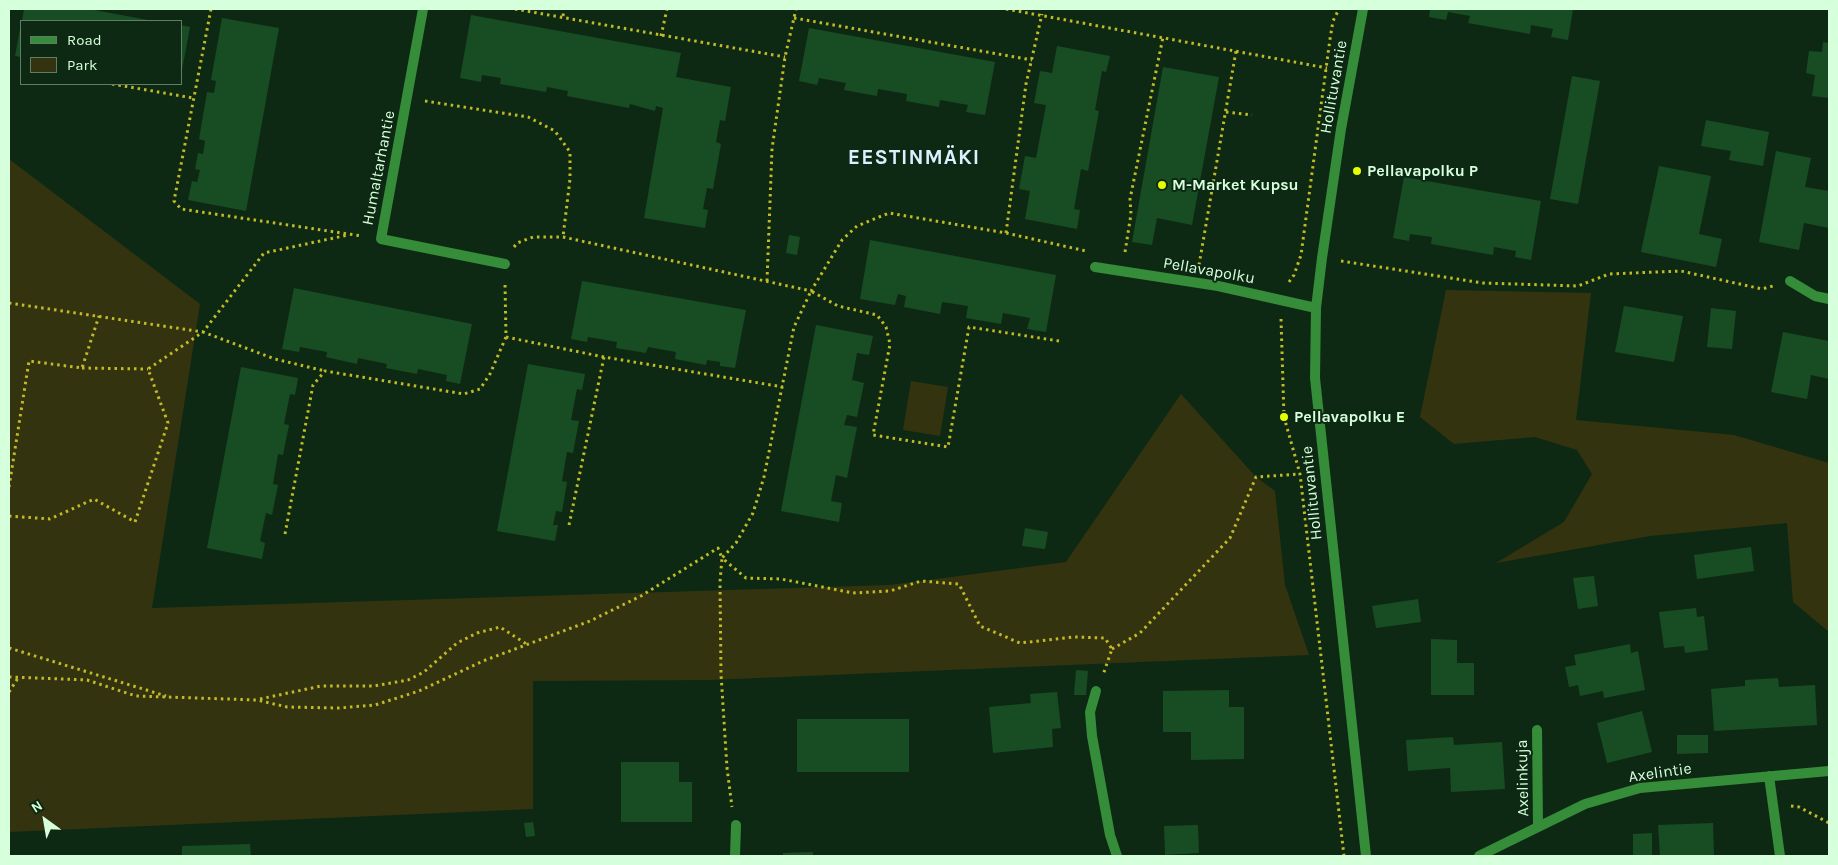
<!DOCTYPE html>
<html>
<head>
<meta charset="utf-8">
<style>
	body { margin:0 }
	#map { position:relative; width:1838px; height:865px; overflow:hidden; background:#0e2913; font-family:Karla,sans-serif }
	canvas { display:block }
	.frame { position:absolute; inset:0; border:10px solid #d6ffdb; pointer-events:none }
	.legend { position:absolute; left:20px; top:20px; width:162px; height:65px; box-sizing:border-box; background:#0e2913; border:1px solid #5e7f63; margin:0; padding:6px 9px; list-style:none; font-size:15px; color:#d6ffdb }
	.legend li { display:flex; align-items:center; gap:10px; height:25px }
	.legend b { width:25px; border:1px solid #5e7f63 }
	.north { position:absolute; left:20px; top:795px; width:50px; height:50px; -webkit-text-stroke:4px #0e2913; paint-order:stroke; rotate:328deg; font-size:14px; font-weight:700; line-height:20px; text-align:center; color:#d6ffdb }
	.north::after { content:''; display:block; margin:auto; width:18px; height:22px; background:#d6ffdb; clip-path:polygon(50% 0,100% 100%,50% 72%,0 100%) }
</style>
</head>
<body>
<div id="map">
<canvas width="1838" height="865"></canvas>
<div class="frame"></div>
<ul class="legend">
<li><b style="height:6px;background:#358c39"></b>Road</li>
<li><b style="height:14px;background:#343310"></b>Park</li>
</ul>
<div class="north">N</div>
</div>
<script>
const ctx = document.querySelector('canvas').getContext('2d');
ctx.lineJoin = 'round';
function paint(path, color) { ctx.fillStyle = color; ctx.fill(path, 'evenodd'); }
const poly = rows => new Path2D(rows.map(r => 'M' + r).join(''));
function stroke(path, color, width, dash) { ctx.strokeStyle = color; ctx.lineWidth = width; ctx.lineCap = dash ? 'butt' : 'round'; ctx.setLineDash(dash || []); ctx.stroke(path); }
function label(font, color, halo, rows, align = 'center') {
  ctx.font = font + ' Karla,sans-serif'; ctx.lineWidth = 4; ctx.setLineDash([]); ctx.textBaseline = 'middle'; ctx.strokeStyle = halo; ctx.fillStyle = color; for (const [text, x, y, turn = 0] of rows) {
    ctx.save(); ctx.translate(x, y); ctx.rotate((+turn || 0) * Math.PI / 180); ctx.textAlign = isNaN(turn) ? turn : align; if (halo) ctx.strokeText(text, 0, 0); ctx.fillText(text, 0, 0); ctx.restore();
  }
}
paint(poly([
	[9,159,200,304,152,608,890,585,1066,562,1181,394,1256,477,1275,491,1285,585,1309,655,710,680,533,681,533,809,9,832],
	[1446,290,1591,293,1576,420,1734,435,1829,463,1829,632,1793,602,1787,523,1650,536,1496,563,1564,522,1592,474,1577,450,1535,437,1454,444,1420,417],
	[911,381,948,387,940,436,903,430]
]), '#343310');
paint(poly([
	[24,9,89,9,153,21,22,21],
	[1430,9,1573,9,1568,40,1551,37,1553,29,1531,25,1530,34,1468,23,1470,16,1448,12,1446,20,1429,17],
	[471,15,681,53,676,77,731,87,725,121,720,120,716,142,721,144,713,189,707,188,703,209,708,210,705,228,644,218,663,108,656,106,655,111,630,104,629,108,567,96,568,91,547,87,546,92,500,84,501,78,482,75,481,82,460,78],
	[222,18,279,28,246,211,188,200,192,181,197,182,200,170,195,169,198,153,203,154,205,141,199,139,207,92,214,93,216,81,211,80],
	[181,25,190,27,182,70,181,70],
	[809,28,995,62,985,115,966,112,968,105,940,100,939,107,906,101,907,94,878,89,877,96,844,90,846,83,819,78,817,85,799,81],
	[20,29,21,29,21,57,15,56],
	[1823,42,1829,43,1829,98,1812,96,1815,75,1806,73,1809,51,1822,52],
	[1057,46,1110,56,1106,72,1102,71,1095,110,1099,111,1088,171,1081,169,1074,209,1080,210,1077,229,1025,219,1030,191,1019,189,1025,156,1036,158,1046,105,1034,103,1040,71,1052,73],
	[1163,67,1219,77,1192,225,1157,218,1152,245,1132,242],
	[1572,76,1600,81,1578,204,1550,199],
	[1706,120,1769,132,1763,166,1729,160,1731,151,1701,146],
	[1776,151,1811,158,1805,187,1829,191,1829,228,1804,223,1799,250,1759,242],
	[1659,166,1711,176,1699,234,1722,239,1716,267,1641,252],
	[1404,177,1541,201,1531,260,1515,257,1516,251,1494,247,1493,255,1431,244,1432,237,1410,234,1409,241,1393,238],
	[789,235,800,237,797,255,786,253],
	[870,240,1056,275,1046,332,1027,329,1030,318,1003,313,1001,324,966,318,968,306,942,302,940,314,904,307,906,296,898,294,895,305,860,299],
	[582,281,746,310,735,368,720,366,720,362,707,360,706,365,675,359,676,352,648,347,646,353,616,348,617,342,588,337,587,342,571,339],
	[294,288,472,324,460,384,446,381,447,375,418,369,417,374,386,368,387,364,358,358,357,364,326,357,327,352,300,347,299,352,282,349],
	[1624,306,1683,316,1674,362,1615,352],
	[1711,308,1736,311,1732,349,1707,347],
	[816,325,873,336,869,355,857,353,852,380,864,383,857,417,847,415,844,425,857,427,847,478,836,475,831,501,842,503,839,522,781,511],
	[1783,332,1829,341,1829,379,1811,375,1807,399,1771,392],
	[528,364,585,374,582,390,577,389,571,420,579,421,573,453,567,452,562,481,567,482,562,512,556,511,553,525,558,525,555,541,497,531],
	[241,367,298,378,295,395,290,394,284,424,289,425,283,455,278,454,273,484,278,485,272,515,266,513,260,541,265,543,262,559,207,548],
	[1025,528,1048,532,1045,549,1022,546],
	[1751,547,1754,571,1697,579,1694,555],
	[1594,576,1598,606,1578,609,1573,578],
	[1418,599,1421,622,1376,628,1372,606],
	[1696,608,1697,617,1704,616,1708,650,1685,653,1684,646,1664,648,1659,612],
	[1431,639,1457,640,1457,663,1474,663,1474,695,1431,695],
	[1630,644,1631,653,1638,651,1645,690,1604,698,1603,691,1580,696,1578,685,1569,687,1565,667,1576,665,1574,655],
	[1076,670,1088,671,1086,695,1074,695],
	[1778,678,1779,687,1815,685,1817,725,1714,731,1711,689,1745,686,1745,680],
	[1229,690,1229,707,1244,707,1244,759,1191,760,1191,732,1163,732,1163,691],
	[1057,692,1061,728,1052,729,1053,747,993,753,989,707,1031,703,1030,694],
	[1642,711,1652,752,1607,763,1597,723],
	[797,719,909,719,909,772,797,772],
	[1677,735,1708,735,1708,753,1677,754],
	[1453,737,1454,745,1502,742,1505,789,1451,792,1450,768,1408,771,1406,740],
	[621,762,679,762,679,782,692,782,692,822,621,822],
	[533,822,535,836,526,837,524,823],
	[1713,823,1714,856,1660,856,1658,825],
	[1198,825,1199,853,1165,855,1164,826],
	[1652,833,1652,856,1633,856,1633,834],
	[250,844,251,856,182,856,182,846],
	[813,852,813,856,783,856,783,853]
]), '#184c23');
stroke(poly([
	[211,9,174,201,181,209,362,236],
	[515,9,785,57],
	[1006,9,1327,68],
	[563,16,564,9],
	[794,18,1032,60],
	[661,36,667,9],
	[112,84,193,98],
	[425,101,528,117,555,131,570,152,570,179,563,237],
	[1226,112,1252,115],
	[1006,233,1026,84,1042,14],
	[514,247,517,243,533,237,563,237,811,291,842,240,857,226,889,213,1006,233,1086,251],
	[1125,252,1131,214,1130,199,1163,37],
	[1341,261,1483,283,1578,286,1609,274,1681,271,1762,289,1773,286],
	[1199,265,1236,51],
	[767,281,772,149,785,57,796,9],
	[1289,282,1294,275,1301,255,1330,39,1333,21,1339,9],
	[9,303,203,332,264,253,348,235],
	[1281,319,1284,417,1300,474,1344,856],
	[506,337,604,357,783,387],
	[1059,341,969,327,948,447,873,435,890,344,886,327,877,315,838,306,811,291,794,327,764,477,753,513,736,543,722,558,746,578,781,579,853,593,890,591,921,581,959,584,980,626,1020,643,1074,637,1105,638,1112,649,1103,675],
	[82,368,148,369],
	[9,487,29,361,82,368,99,316],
	[9,516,50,519,94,499,135,522,168,423,148,369,203,332,275,359,325,371],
	[569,525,604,357],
	[285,534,313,385,325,371,464,394,480,389,490,374,506,337,505,283],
	[9,648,166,696],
	[1112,649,1140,633,1230,538,1256,477,1300,474],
	[9,677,87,680,136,696,257,700,287,707,339,708,375,705,419,691,483,661,590,621,641,596,718,548,722,558,720,582,721,674,727,768,732,807],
	[9,692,18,678],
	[260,699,321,686,374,686,408,680,424,672,457,643,477,633,500,627,528,645],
	[1791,806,1799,807,1829,823]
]), '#c3bb26', 3, [2.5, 4]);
stroke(poly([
	[1096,691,1090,712,1092,736,1110,835,1117,856]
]), '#358c39', 10);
stroke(poly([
	[423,9,381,239,505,264],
	[1363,9,1341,129,1322,258,1316,308,1315,378,1366,856],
	[1095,267,1218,286,1316,308],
	[1790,281,1815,296,1829,299],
	[1537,730,1538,825],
	[1769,776,1780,856],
	[735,856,736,825],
	[1479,856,1585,804,1640,788,1829,771]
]), '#358c39', 10);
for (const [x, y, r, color] of [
	[1357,171,5,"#e4ff02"],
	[1162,185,5,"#e4ff02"],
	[1284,417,5,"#e4ff02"]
]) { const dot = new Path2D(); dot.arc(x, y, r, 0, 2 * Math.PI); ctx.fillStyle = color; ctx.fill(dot); stroke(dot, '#0e2913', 2); }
label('16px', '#d6ffdb', '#0e2913', [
	["Hollituvantie",1334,87,-80],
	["Humaltarhantie",379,168,-79],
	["Pellavapolku",1209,271,10],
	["Hollituvantie",1312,493,-96],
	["Axelintie",1660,773,-8],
	["Axelinkuja",1523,778,-91]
]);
label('bold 16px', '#d6ffdb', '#0e2913', [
	["Pellavapolku P",1367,171],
	["M-Market Kupsu",1172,185],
	["Pellavapolku E",1294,417]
], 'left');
ctx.letterSpacing = '1px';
label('bold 21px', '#d8f1ff', '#0e2913', [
	["EESTINMÄKI",914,158]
]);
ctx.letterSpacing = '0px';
</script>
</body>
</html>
